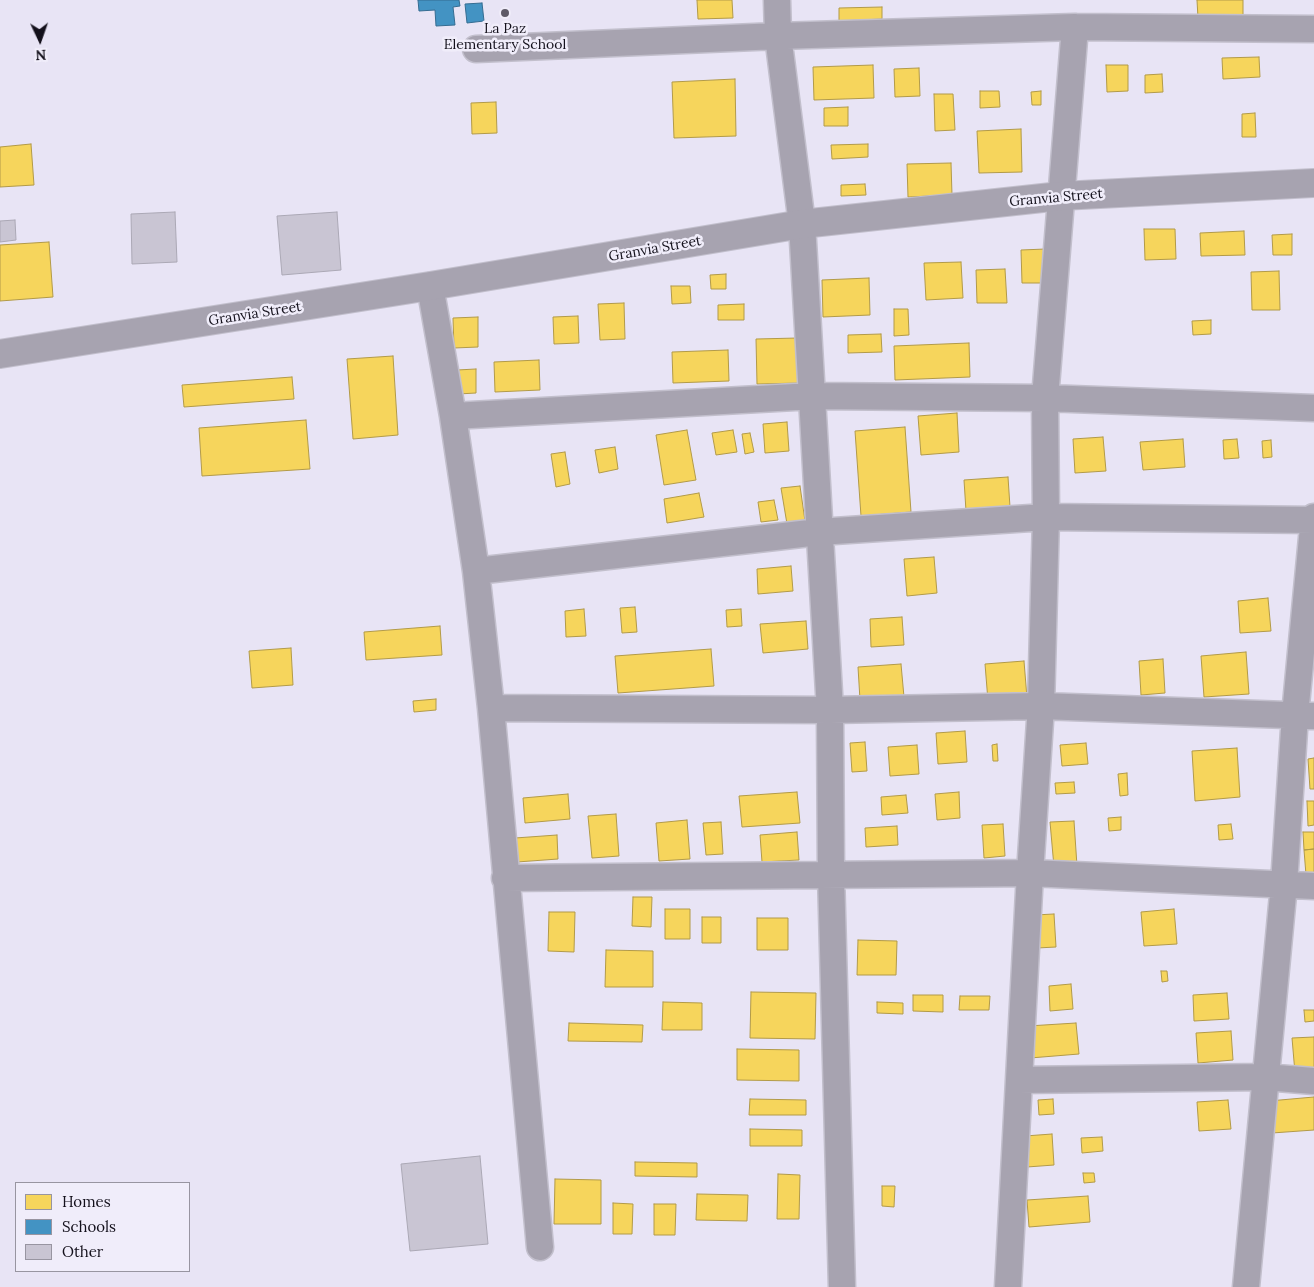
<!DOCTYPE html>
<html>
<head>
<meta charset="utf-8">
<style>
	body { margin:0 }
	#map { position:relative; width:1314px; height:1287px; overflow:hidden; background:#e8e4f5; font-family:Lora,serif }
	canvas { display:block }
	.legend { position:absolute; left:15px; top:1182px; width:175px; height:90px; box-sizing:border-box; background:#f0edfa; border:1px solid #9895a1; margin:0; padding:6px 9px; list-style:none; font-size:15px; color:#13101b }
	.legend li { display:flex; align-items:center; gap:10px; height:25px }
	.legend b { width:25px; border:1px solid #9895a1 }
	.north { position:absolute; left:15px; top:15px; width:50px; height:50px; -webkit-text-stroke:4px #f0edfa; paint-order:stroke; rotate:177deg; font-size:14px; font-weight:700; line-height:20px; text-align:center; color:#13101b }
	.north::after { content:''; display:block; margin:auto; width:18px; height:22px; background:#13101b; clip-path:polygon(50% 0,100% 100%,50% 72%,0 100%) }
</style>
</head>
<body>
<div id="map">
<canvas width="1314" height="1287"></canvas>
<ul class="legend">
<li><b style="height:14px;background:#f6d55c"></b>Homes</li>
<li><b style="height:14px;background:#4393c3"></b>Schools</li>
<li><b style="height:14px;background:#c9c5d3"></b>Other</li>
</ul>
<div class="north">N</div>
</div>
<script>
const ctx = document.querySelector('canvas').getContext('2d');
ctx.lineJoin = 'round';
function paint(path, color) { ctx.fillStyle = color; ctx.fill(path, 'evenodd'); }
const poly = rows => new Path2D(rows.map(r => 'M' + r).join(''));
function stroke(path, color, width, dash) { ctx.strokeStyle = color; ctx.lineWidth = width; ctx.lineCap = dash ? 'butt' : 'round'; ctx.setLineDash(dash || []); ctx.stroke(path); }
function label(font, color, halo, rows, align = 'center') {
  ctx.font = font + ' Lora,serif'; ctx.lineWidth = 5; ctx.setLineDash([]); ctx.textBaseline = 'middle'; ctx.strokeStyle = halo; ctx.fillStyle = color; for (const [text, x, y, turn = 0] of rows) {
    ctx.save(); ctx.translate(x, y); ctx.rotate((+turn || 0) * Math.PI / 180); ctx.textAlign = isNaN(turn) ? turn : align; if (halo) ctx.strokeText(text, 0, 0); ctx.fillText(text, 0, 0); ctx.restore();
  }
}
const homes = poly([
	[697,0,732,0,733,18,698,19,697,0],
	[1197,0,1243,0,1243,17,1198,18,1197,0],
	[882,7,882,19,839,21,839,8,882,7],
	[1259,57,1260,77,1223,79,1222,58,1259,57],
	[873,65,874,98,814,100,813,67,873,65],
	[1106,65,1128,65,1128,91,1107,92,1106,65],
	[919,68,920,96,895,97,894,69,919,68],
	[1162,74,1163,92,1145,93,1145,75,1162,74],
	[735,79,736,136,674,138,672,82,735,79],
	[980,91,999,91,1000,107,980,108,980,91],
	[1041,91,1041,105,1032,105,1031,92,1041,91],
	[934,94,953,94,955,130,935,131,934,94],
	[496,102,497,133,472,134,471,103,496,102],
	[848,107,848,126,824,126,824,108,848,107],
	[1255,113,1256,137,1242,137,1242,114,1255,113],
	[1021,129,1022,172,979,173,977,131,1021,129],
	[31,144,34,185,0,187,0,147,31,144],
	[868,144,868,157,832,159,831,145,868,144],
	[951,163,952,195,908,197,907,164,951,163],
	[865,184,866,195,841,196,841,185,865,184],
	[1144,229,1175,229,1176,259,1145,260,1144,229],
	[1244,231,1245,255,1201,256,1200,233,1244,231],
	[1292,234,1292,255,1273,255,1272,235,1292,234],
	[49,242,53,297,0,301,0,245,49,242],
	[1046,249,1047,283,1022,283,1021,250,1046,249],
	[961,262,963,298,926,300,924,263,961,262],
	[1005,269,1007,303,977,303,976,270,1005,269],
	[1279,271,1280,310,1252,310,1251,272,1279,271],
	[726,274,726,289,711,289,710,275,726,274],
	[869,278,870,315,823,317,822,280,869,278],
	[671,286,690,286,691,303,672,304,671,286],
	[624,303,625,339,600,340,598,304,624,303],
	[744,304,744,320,718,320,718,305,744,304],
	[894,309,908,309,909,335,894,336,894,309],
	[578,316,579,343,554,344,553,317,578,316],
	[478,317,478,347,454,348,453,318,478,317],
	[1211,320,1211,334,1193,335,1192,321,1211,320],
	[881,334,882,352,848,353,848,335,881,334],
	[798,338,800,383,757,384,756,339,798,338],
	[969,343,970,377,895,380,894,346,969,343],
	[728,350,729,381,673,383,672,352,728,350],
	[393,356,398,435,353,439,347,359,393,356],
	[539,360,540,390,495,392,494,362,539,360],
	[476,369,476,393,458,394,457,370,476,369],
	[292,377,294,399,184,407,182,385,292,377],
	[957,413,959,452,921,455,918,416,957,413],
	[306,420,310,469,202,476,199,428,306,420],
	[787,422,789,451,765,453,763,424,787,422],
	[905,427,911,512,861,516,855,431,905,427],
	[687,430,696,480,664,485,656,435,687,430],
	[733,430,737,452,716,455,712,433,733,430],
	[750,433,754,452,745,454,742,434,750,433],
	[1103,437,1106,471,1075,473,1073,439,1103,437],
	[1183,439,1185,467,1143,470,1140,442,1183,439],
	[1237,439,1239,458,1224,459,1223,440,1237,439],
	[1271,440,1272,457,1263,458,1262,441,1271,440],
	[615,447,618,469,599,473,595,450,615,447],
	[565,452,570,484,556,487,551,454,565,452],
	[1008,477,1010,507,966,511,964,480,1008,477],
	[800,486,805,521,787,524,781,488,800,486],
	[699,493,704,517,667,523,664,499,699,493],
	[774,500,778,520,761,522,758,502,774,500],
	[934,557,937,593,907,596,904,559,934,557],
	[791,566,793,591,758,594,757,569,791,566],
	[1268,598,1271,631,1240,633,1238,601,1268,598],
	[635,607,637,632,622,633,620,608,635,607],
	[584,609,586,636,566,637,565,611,584,609],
	[741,609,742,626,727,627,726,610,741,609],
	[902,617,904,645,871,647,870,619,902,617],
	[806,621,808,649,763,653,760,624,806,621],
	[440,626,442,655,366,660,364,632,440,626],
	[291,648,293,685,252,688,249,651,291,648],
	[711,649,714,686,618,693,615,656,711,649],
	[1246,652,1249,694,1204,697,1201,656,1246,652],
	[1163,659,1165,693,1141,695,1139,661,1163,659],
	[1024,661,1027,698,988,701,985,664,1024,661],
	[901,664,904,697,860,700,858,667,901,664],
	[436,699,436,710,414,712,413,701,436,699],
	[965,731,967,762,938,764,936,733,965,731],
	[865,742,867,771,852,772,850,743,865,742],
	[1086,743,1088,764,1062,766,1060,745,1086,743],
	[997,744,998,761,993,761,992,745,997,744],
	[917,745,919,774,890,776,888,747,917,745],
	[1237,748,1240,797,1195,801,1192,751,1237,748],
	[1314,758,1314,789,1310,789,1308,759,1314,758],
	[1127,773,1128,795,1120,796,1118,774,1127,773],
	[1074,782,1075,793,1056,794,1055,783,1074,782],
	[797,792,800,823,742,827,739,796,797,792],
	[959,792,960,818,937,820,935,794,959,792],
	[568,794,570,819,525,823,523,798,568,794],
	[906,795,908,813,882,815,881,797,906,795],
	[1307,801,1314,801,1314,825,1308,826,1307,801],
	[616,814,619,856,592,858,588,816,616,814],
	[1121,817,1121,830,1109,831,1108,818,1121,817],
	[687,820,690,859,659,861,656,823,687,820],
	[1074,821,1077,866,1054,867,1050,822,1074,821],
	[721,822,723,854,706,855,703,823,721,822],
	[1003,824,1005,856,984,858,982,825,1003,824],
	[1231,824,1233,839,1219,840,1218,825,1231,824],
	[897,826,898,845,866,847,865,828,897,826],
	[797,832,799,860,762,862,760,835,797,832],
	[1303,832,1314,832,1314,849,1304,850,1303,832],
	[557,835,558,859,517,862,515,838,557,835],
	[1314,849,1314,874,1306,875,1304,850,1314,849],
	[633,897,652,897,651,927,632,926,633,897],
	[665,909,690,909,690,939,665,939,665,909],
	[1174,909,1177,944,1144,946,1141,912,1174,909],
	[549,912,575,912,574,952,548,951,549,912],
	[1054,914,1056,947,1037,948,1035,915,1054,914],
	[702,917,721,917,721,943,702,943,702,917],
	[757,918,788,918,788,950,757,950,757,918],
	[858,940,897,941,896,975,857,975,858,940],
	[606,950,653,951,653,987,605,987,606,950],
	[1161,971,1167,971,1168,981,1162,982,1161,971],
	[1071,984,1073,1009,1050,1011,1049,986,1071,984],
	[751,992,816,993,815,1039,750,1038,751,992],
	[1227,993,1229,1019,1194,1021,1193,995,1227,993],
	[913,995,943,995,943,1012,913,1011,913,995],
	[960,996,990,996,989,1010,959,1010,960,996],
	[663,1002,702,1003,702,1030,662,1030,663,1002],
	[877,1002,903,1003,903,1014,877,1013,877,1002],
	[1304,1010,1314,1010,1314,1021,1305,1022,1304,1010],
	[569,1023,643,1025,642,1042,568,1041,569,1023],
	[1076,1023,1079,1054,1030,1058,1028,1026,1076,1023],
	[1231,1031,1233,1060,1198,1063,1196,1033,1231,1031],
	[1314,1037,1314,1072,1295,1073,1292,1038,1314,1037],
	[737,1049,799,1050,799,1081,737,1080,737,1049],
	[1314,1097,1314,1130,1272,1133,1269,1101,1314,1097],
	[750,1099,806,1100,806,1115,749,1115,750,1099],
	[1053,1099,1054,1114,1039,1115,1038,1100,1053,1099],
	[1228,1100,1231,1129,1199,1131,1197,1102,1228,1100],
	[750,1129,802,1130,802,1146,750,1146,750,1129],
	[1052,1134,1054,1165,1027,1167,1025,1136,1052,1134],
	[1102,1137,1103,1151,1082,1153,1081,1138,1102,1137],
	[635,1162,697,1163,697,1177,635,1176,635,1162],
	[1083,1173,1094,1173,1095,1182,1084,1183,1083,1173],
	[778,1174,800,1175,799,1219,777,1219,778,1174],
	[555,1179,601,1180,601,1224,554,1224,555,1179],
	[882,1186,895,1186,894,1207,882,1206,882,1186],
	[697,1194,748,1195,747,1221,696,1220,697,1194],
	[1088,1196,1090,1222,1029,1227,1027,1200,1088,1196],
	[613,1203,633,1204,632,1234,613,1234,613,1203],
	[654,1204,676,1204,675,1235,654,1235,654,1204]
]);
paint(homes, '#f6d55c');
stroke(homes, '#b29a48', 1);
const schools = poly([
	[418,0,459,0,460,6,453,7,455,25,436,26,435,10,419,11,418,0],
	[482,3,484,21,467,23,465,4,482,3]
]);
paint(schools, '#4393c3');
stroke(schools, '#356c91', 1);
const building = poly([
	[175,212,177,262,132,264,131,214,175,212],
	[337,212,341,270,282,275,277,216,337,212],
	[15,220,16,240,0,242,0,221,15,220],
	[480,1156,488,1244,410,1251,401,1164,480,1156]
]);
paint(building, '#c9c5d3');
stroke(building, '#aba8b5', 1);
const minor = poly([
	[777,0,778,36,802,224,830,710,831,874,842,1287],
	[476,49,778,36,1075,27,1314,29],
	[430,286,453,416,476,571,491,708,540,1247],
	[453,416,813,396,1045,398,1314,408],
	[476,571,819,532,1046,517,1314,520],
	[491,708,830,710,1041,706,1314,716],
	[505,878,1030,873,1314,886],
	[1019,1080,1265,1077,1314,1081],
	[1008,1287,1030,873,1041,706,1046,517,1045,398,1075,27],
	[1246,1287,1284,884,1295,715,1314,517]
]);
const tertiary = poly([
	[0,354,430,286,802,224,1061,196,1314,183]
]);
stroke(minor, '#c2bfcc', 29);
stroke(tertiary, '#c2bfcc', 30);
stroke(minor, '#a7a3b0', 26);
stroke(tertiary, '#a7a3b0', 28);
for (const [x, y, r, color] of [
	[505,13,5,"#5e5a67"]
]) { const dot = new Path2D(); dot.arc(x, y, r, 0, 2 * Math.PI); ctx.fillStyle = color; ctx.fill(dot); stroke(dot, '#f0edfa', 2); }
label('14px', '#13101b', '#f0edfa', [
	["La Paz",505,29],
	["Elementary School",505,45]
]);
label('14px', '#13101b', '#f0edfa', [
	["Granvia Street",1056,198,-5],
	["Granvia Street",655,249,-10],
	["Granvia Street",255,314,-9]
]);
</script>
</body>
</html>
